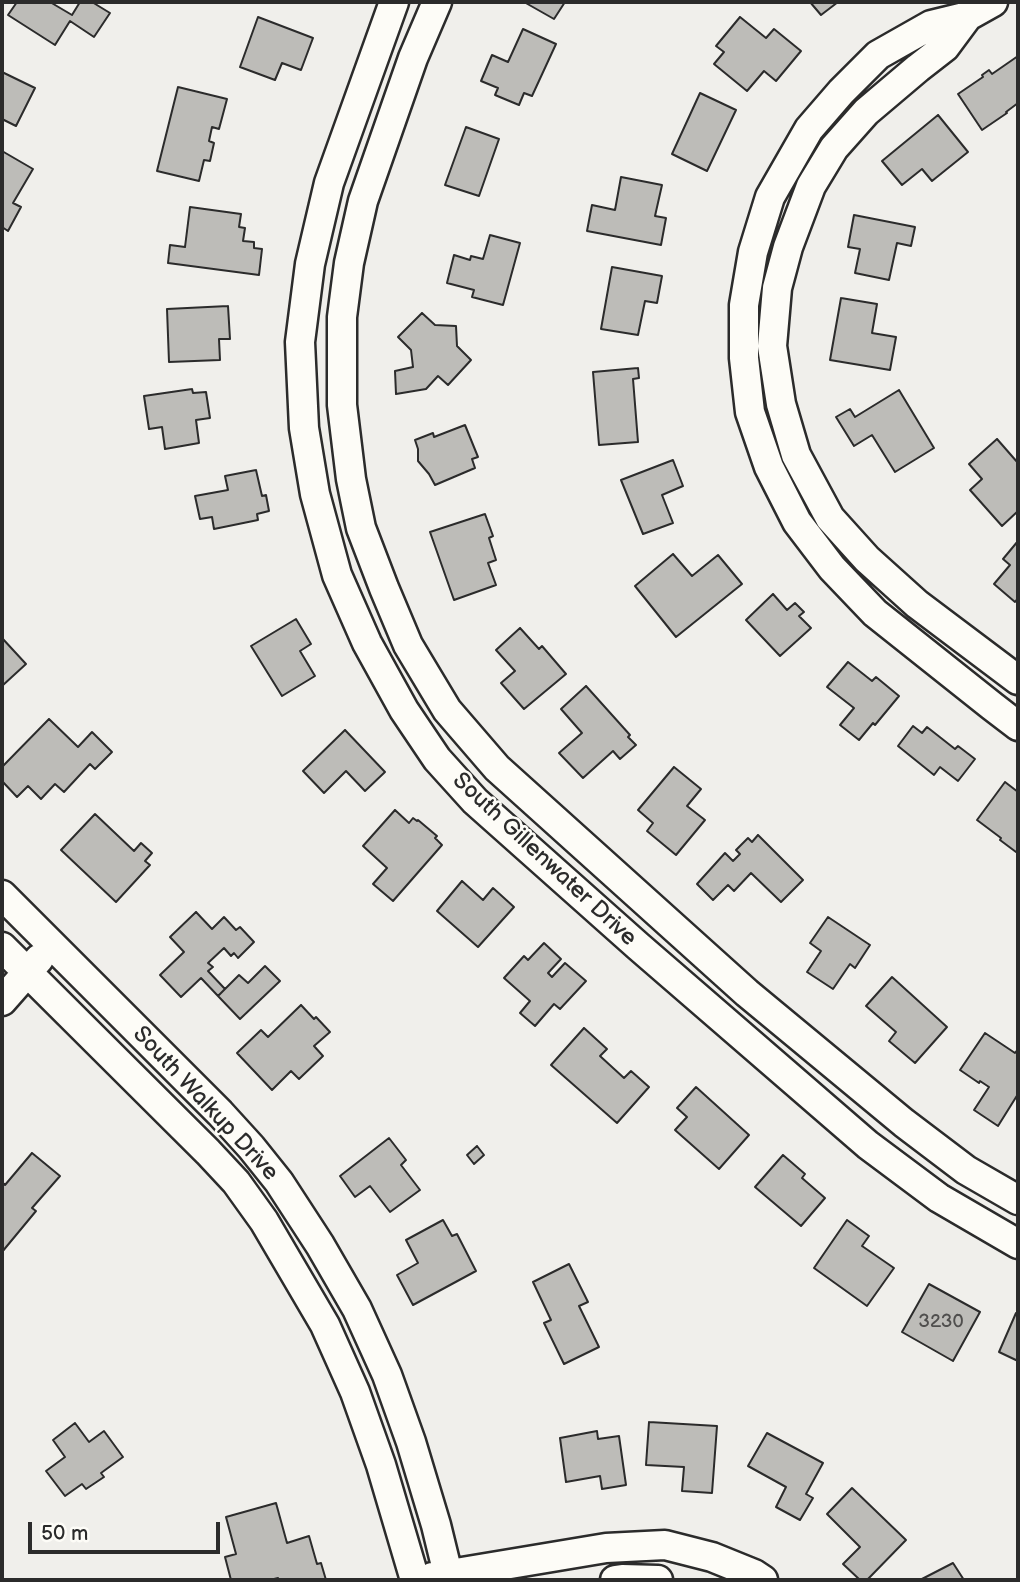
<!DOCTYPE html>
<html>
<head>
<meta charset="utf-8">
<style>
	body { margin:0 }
	#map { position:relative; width:1020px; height:1582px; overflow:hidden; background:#f0efeb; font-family:"Balsamiq Sans",sans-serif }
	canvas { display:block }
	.frame { position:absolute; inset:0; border:4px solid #2b2b2b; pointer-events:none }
	.scale { position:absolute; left:28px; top:1522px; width:192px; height:32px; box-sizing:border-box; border:4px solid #2b2b2b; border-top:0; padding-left:9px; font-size:21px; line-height:24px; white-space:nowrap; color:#2b2b2b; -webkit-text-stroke:5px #fdfcf7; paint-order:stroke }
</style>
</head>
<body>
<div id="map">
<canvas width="1020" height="1582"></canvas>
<div class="frame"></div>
<div class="scale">50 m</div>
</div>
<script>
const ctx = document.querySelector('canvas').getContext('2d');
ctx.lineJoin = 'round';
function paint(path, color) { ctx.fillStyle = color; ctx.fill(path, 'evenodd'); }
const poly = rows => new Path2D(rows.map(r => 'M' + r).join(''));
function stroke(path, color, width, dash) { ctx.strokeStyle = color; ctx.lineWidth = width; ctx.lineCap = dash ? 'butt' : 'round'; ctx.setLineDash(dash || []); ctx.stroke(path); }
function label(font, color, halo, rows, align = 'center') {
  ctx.font = font + ' "Balsamiq Sans",sans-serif'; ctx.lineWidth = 5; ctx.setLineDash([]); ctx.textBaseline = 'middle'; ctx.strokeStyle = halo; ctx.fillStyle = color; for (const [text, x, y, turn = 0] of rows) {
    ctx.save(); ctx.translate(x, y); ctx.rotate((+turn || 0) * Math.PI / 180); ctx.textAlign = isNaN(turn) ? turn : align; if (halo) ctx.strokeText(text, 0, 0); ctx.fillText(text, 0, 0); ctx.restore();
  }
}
const building = poly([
	[17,2,50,2,72,15,80,2,92,2,110,13,94,37,70,21,55,45,8,15,17,2],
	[524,2,565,2,554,19,524,2],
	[810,2,838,2,821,15,810,2],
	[258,17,313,38,301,70,282,63,275,80,240,67,258,17],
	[740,17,766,38,774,29,801,51,776,81,764,71,747,91,714,64,724,52,716,46,740,17],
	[523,29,556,44,532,96,524,93,519,105,495,95,498,88,481,81,492,55,508,62,523,29],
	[1018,56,1018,103,1006,112,1007,113,982,130,958,94,983,77,982,75,989,70,992,74,1018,56],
	[2,72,35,88,16,126,2,119,2,72],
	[178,87,227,99,219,129,212,127,209,141,214,143,210,161,204,160,199,181,157,171,178,87],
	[700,93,736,110,707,171,672,154,700,93],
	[938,115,968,152,932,181,922,169,902,185,882,161,938,115],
	[466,127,499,139,479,196,445,185,466,127],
	[2,151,33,169,13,203,21,207,8,231,2,227,2,151],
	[621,177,662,185,655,216,666,218,661,245,587,231,592,205,615,210,621,177],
	[190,207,241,214,239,227,245,228,243,241,254,242,254,248,262,249,259,275,168,263,170,245,185,247,190,207],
	[854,215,915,227,911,246,897,243,889,280,855,273,860,249,848,247,854,215],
	[490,235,520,243,503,305,472,297,474,290,447,283,454,255,470,260,471,256,483,259,490,235],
	[612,267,662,276,657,303,645,301,638,335,601,329,612,267],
	[841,298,877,304,872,333,896,337,890,370,830,360,841,298],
	[228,306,230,339,219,339,220,360,169,362,167,309,228,306],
	[422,313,435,325,456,326,457,346,471,360,448,385,438,376,426,389,396,394,395,371,413,367,411,350,398,337,422,313],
	[638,368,639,378,633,379,638,442,599,445,593,372,638,368],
	[192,389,193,393,206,392,210,418,196,420,199,443,165,449,162,427,149,429,144,396,192,389],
	[899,390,934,448,895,472,872,435,854,446,836,417,850,409,855,417,899,390],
	[465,425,478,457,472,459,475,468,435,485,429,474,418,461,418,449,415,440,433,433,434,437,465,425],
	[997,439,1018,463,1018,511,1002,526,970,490,982,479,969,464,997,439],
	[673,460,683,486,662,495,673,523,643,534,621,480,673,460],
	[256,470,262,496,266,495,269,511,257,514,258,520,214,529,212,517,200,519,195,496,228,490,225,476,256,470],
	[485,514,493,536,489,538,496,560,488,563,496,585,454,600,430,532,485,514],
	[1018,541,1018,598,1015,602,994,584,1010,565,1003,559,1018,541],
	[673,554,692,576,718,555,742,584,676,637,635,586,673,554],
	[773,594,787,610,795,603,804,612,799,616,811,628,780,656,746,620,773,594],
	[296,619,311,644,300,651,315,676,282,696,251,646,296,619],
	[520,628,539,649,542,646,566,674,524,709,501,683,515,671,496,650,520,628],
	[2,638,26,664,2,686,2,638],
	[848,662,872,681,876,677,899,696,875,725,873,723,859,740,840,725,854,708,827,687,848,662],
	[586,686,630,735,628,737,636,745,620,759,613,751,583,778,559,753,582,733,561,709,586,686],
	[49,719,78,747,92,732,112,752,95,769,90,764,64,792,55,784,41,799,28,786,17,797,2,781,2,767,49,719],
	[913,726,922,733,927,727,955,749,958,746,975,759,958,781,940,767,934,775,898,746,913,726],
	[345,730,385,772,365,791,346,771,324,793,303,771,345,730],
	[674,767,701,789,687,806,705,820,676,855,647,831,653,823,638,810,674,767],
	[1005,782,1018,792,1018,849,1016,852,1000,840,1001,838,977,820,1005,782],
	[395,810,409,823,413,818,417,821,418,820,437,836,435,838,442,845,393,901,373,884,387,868,363,846,395,810],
	[95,814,134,851,141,843,152,853,145,861,150,865,116,902,61,850,95,814],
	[758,835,803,880,781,902,751,873,734,891,728,885,713,900,697,884,725,853,733,861,740,854,736,850,748,838,752,842,758,835],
	[462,881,483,900,493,888,514,907,478,947,437,911,462,881],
	[196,912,212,929,224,917,236,930,240,927,254,942,238,958,234,953,231,956,224,948,208,963,213,967,208,971,225,989,218,996,201,978,181,997,160,975,184,952,170,937,196,912],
	[828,917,870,945,855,968,850,964,833,989,807,972,821,951,810,943,828,917],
	[544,943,561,959,548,973,552,977,565,963,586,981,560,1009,554,1004,535,1026,520,1013,530,1001,504,978,524,956,528,960,544,943],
	[265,966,280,981,240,1019,218,996,239,975,248,983,265,966],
	[892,977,947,1027,915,1063,889,1041,896,1032,866,1006,892,977],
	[301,1005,314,1019,316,1017,330,1032,314,1046,323,1056,299,1079,291,1071,272,1090,237,1053,261,1030,268,1037,301,1005],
	[584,1028,607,1049,600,1056,624,1078,631,1071,649,1087,617,1123,551,1065,584,1028],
	[985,1033,1015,1053,1018,1049,1018,1094,998,1126,974,1110,989,1087,980,1081,979,1083,960,1070,985,1033],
	[696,1087,749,1135,719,1169,675,1130,687,1117,677,1108,696,1087],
	[389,1138,406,1160,401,1165,420,1190,390,1212,370,1186,355,1197,340,1176,389,1138],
	[477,1146,484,1155,474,1164,467,1155,477,1146],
	[32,1153,60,1176,32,1208,36,1211,2,1252,2,1182,5,1185,32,1153],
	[783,1155,805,1174,802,1178,825,1198,801,1226,755,1187,783,1155],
	[443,1220,452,1236,457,1234,476,1271,413,1305,397,1275,418,1263,406,1240,443,1220],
	[847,1220,869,1236,862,1246,894,1268,867,1306,814,1268,847,1220],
	[569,1264,588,1302,579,1306,599,1347,564,1364,544,1323,551,1320,533,1282,569,1264],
	[929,1284,980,1312,953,1361,902,1332,929,1284],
	[1016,1313,1018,1314,1018,1361,999,1352,1016,1313],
	[649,1422,717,1426,712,1493,682,1491,684,1467,646,1465,649,1422],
	[75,1423,89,1442,104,1431,123,1457,101,1473,104,1477,86,1489,82,1484,65,1496,46,1471,65,1457,53,1440,75,1423],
	[597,1431,598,1439,619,1436,626,1485,602,1489,600,1476,566,1482,560,1438,597,1431],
	[767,1433,823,1463,806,1494,813,1498,800,1520,776,1507,786,1487,748,1466,767,1433],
	[852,1488,906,1540,867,1580,860,1580,843,1564,860,1547,827,1514,852,1488],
	[276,1503,287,1543,309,1536,317,1564,321,1563,326,1580,278,1580,278,1578,270,1580,231,1580,225,1557,236,1554,226,1517,276,1503],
	[953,1563,964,1580,920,1580,953,1563]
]);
paint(building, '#bdbcb8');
stroke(building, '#2b2b2b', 2);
const minor = poly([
	[394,2,329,183,310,264,300,342,304,428,315,494,337,575,367,643,404,710,437,759,475,801,638,946,868,1145,939,1198,1018,1244],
	[437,2,413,58,363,201,349,263,342,317,342,405,351,479,361,528,384,588,408,645,447,710,497,768,747,993,904,1123,966,1170,1018,1200],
	[993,2,968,16,931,25,878,55,841,92,809,129,770,197,753,252,744,305,744,358,750,412,769,467,797,522,832,568,875,613,992,706,1018,726],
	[968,16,945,47,918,68,866,112,834,148,811,186,788,247,777,288,772,346,781,404,796,455,830,518,867,559,917,604,1018,680],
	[2,895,220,1113,251,1147,279,1182,320,1245,357,1309,387,1375,411,1442,436,1525,448,1574,448,1580],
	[2,947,208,1152,236,1182,264,1221,325,1325,355,1392,381,1465,415,1580],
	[2,1001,39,959],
	[432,1577,606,1548,665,1545,712,1557,754,1574,763,1580],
	[615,1580,622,1579,658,1580]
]);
stroke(minor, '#2b2b2b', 33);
stroke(minor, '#fdfcf7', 28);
label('19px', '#504f4e', null, [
	["3230",941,1322]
]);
label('23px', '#2b2b2b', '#fdfcf7', [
	["South Gillenwater Drive",544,860,43],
	["South Walkup Drive",205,1104,47]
]);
</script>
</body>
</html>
